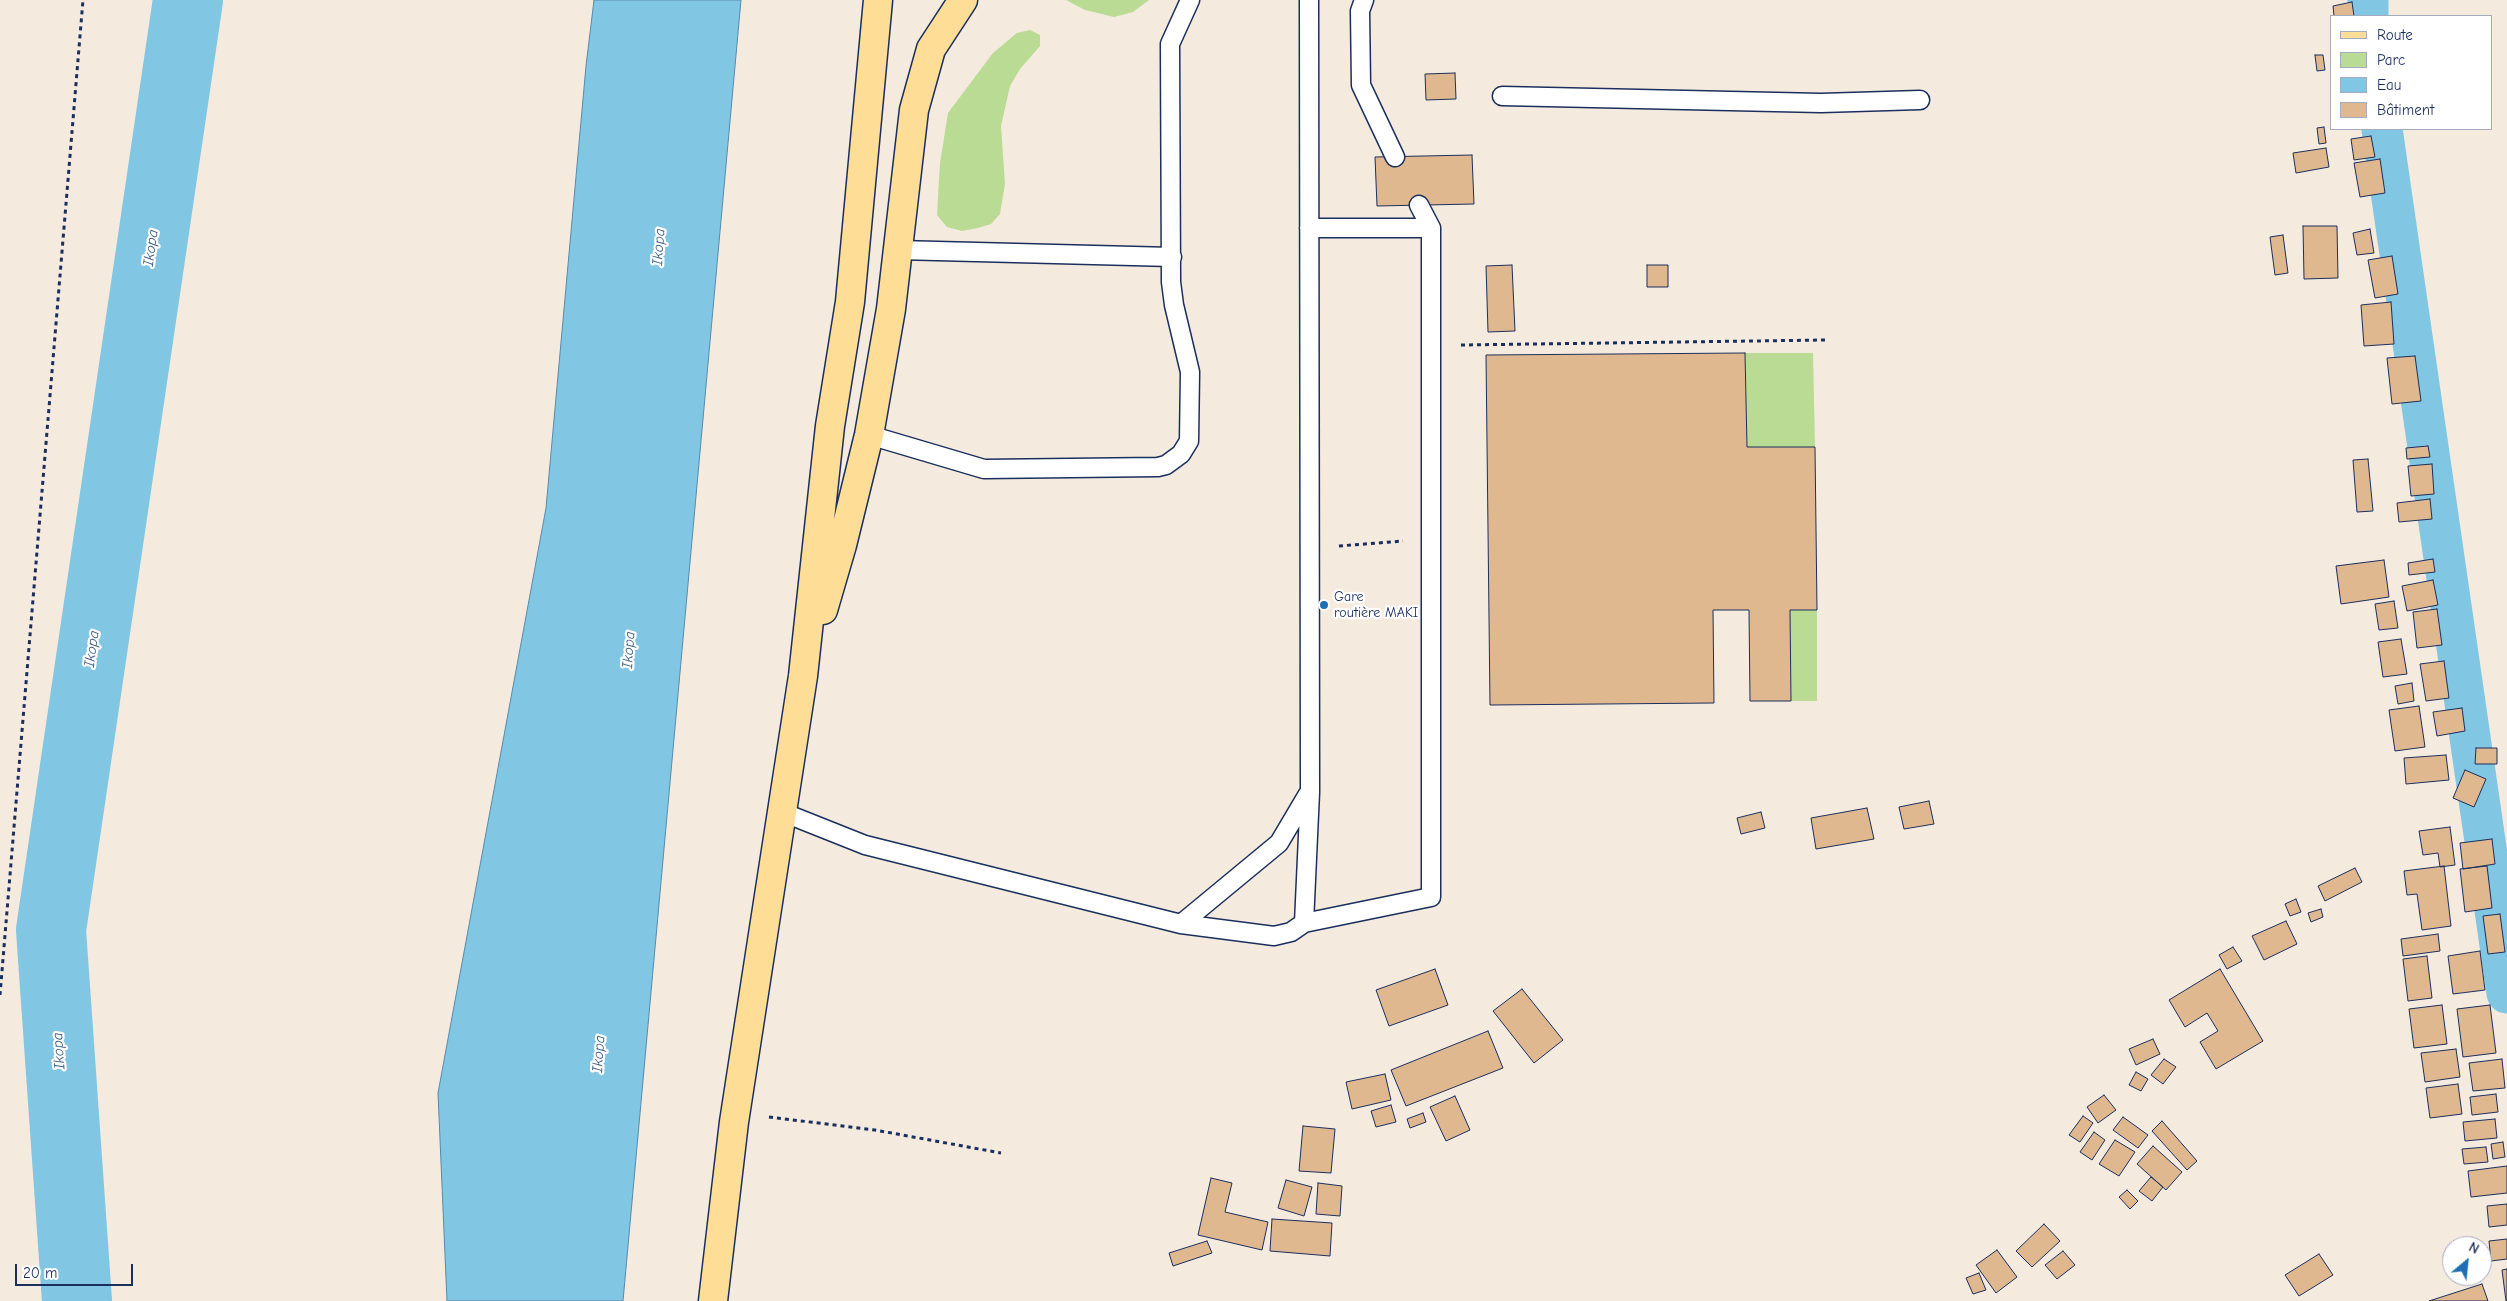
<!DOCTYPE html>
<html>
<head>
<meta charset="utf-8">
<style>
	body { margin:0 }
	#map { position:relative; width:2507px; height:1301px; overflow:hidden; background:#f5eade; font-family:"Comic Neue",sans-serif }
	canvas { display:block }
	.legend { position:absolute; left:2330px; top:15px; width:162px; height:115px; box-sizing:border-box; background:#fff; border:1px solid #a4acbf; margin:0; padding:6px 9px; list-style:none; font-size:15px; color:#1b2f5e }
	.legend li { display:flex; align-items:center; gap:10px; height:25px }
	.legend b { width:25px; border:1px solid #a4acbf }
	.north { position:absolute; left:2442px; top:1236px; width:50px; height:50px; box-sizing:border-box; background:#fff; border:1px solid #a4acbf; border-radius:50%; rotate:28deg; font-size:14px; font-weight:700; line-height:20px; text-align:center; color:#1b2f5e }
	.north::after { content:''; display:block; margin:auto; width:18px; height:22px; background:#1f6fb2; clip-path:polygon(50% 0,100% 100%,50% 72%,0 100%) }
	.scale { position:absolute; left:15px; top:1264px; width:118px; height:22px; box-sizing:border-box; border:2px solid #1b2f5e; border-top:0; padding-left:6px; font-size:15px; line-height:18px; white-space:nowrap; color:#1b2f5e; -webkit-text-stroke:4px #fff; paint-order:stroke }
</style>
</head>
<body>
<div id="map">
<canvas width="2507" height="1301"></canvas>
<ul class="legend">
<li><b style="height:6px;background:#fedd96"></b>Route</li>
<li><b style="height:14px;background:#badb94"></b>Parc</li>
<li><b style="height:14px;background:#81c6e2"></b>Eau</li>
<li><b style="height:14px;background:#dfb890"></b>Bâtiment</li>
</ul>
<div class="north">N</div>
<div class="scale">20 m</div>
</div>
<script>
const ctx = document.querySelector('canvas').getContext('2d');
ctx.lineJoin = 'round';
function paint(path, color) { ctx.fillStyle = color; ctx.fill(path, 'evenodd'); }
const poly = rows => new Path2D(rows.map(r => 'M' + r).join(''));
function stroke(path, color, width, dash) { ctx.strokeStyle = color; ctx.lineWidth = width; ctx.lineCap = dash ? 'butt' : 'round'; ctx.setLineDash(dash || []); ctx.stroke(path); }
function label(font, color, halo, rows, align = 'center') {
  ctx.font = font + ' "Comic Neue",sans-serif'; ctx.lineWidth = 4.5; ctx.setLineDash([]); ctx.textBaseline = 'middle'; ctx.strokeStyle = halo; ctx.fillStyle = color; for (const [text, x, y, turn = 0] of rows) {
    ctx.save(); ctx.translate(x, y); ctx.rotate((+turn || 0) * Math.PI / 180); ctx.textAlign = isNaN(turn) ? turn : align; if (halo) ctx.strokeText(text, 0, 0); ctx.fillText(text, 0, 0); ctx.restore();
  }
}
paint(poly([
	[1066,0,1149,0,1133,12,1114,17,1085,10],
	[1030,30,1040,35,1040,46,1020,69,1010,86,1001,126,1005,184,1000,214,991,224,978,228,962,231,947,227,937,215,940,163,948,113,993,53,1017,33],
	[1745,353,1813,353,1815,447,1747,447],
	[1790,610,1817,610,1817,701,1791,701]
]), '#badb94');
const water = poly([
	[594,0,741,0,623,1301,447,1301,438,1093,546,508,586,66,594,0]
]);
paint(water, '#81c6e2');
stroke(water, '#588aad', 1);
stroke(poly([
	[2368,0,2368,16],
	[2382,129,2507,993]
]), '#81c6e2', 41);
stroke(poly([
	[77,1301,51,930,188,0]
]), '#81c6e2', 70);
const building = poly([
	[2352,2,2354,16,2334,16,2333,6,2352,2],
	[2315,55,2323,55,2325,70,2317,71,2315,55],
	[1455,73,1456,99,1426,100,1425,74,1455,73],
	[2324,127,2326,143,2319,144,2317,128,2324,127],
	[2371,136,2375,157,2354,160,2351,139,2371,136],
	[2326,148,2329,167,2296,173,2293,153,2326,148],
	[1472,155,1474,204,1377,206,1375,157,1472,155],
	[2380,159,2385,193,2360,197,2354,163,2380,159],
	[2303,226,2337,226,2338,278,2304,279,2303,226],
	[2370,229,2374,253,2357,255,2353,233,2370,229],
	[2283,235,2288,273,2275,275,2270,237,2283,235],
	[2392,256,2398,294,2375,298,2368,260,2392,256],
	[1512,265,1515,331,1488,332,1486,266,1512,265],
	[1647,265,1668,265,1668,287,1647,287,1647,265],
	[2391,302,2394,344,2364,346,2361,305,2391,302],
	[1745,353,1747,447,1815,447,1817,610,1790,610,1791,701,1750,701,1749,610,1713,610,1714,703,1490,705,1486,355,1745,353],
	[2415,356,2421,401,2392,404,2387,358,2415,356],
	[2428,446,2430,457,2407,459,2406,448,2428,446],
	[2368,459,2373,511,2357,512,2353,460,2368,459],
	[2432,464,2434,494,2411,496,2408,466,2432,464],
	[2430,499,2432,519,2399,522,2397,503,2430,499],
	[2433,559,2435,572,2409,575,2408,563,2433,559],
	[2384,560,2389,597,2341,604,2336,566,2384,560],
	[2433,580,2438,605,2407,611,2402,586,2433,580],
	[2394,601,2398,628,2379,630,2375,604,2394,601],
	[2437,609,2442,645,2417,648,2413,612,2437,609],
	[2401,639,2407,674,2383,677,2378,642,2401,639],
	[2444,661,2449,698,2426,701,2420,664,2444,661],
	[2412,683,2414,701,2398,704,2395,686,2412,683],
	[2419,706,2425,747,2395,751,2389,710,2419,706],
	[2462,708,2465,731,2437,736,2433,712,2462,708],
	[2476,748,2497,748,2497,764,2475,764,2476,748],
	[2446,755,2449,780,2406,784,2404,758,2446,755],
	[2465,770,2486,779,2474,807,2453,798,2465,770],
	[1929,801,1934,824,1904,829,1899,807,1929,801],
	[1867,808,1874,839,1816,849,1811,818,1867,808],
	[1761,812,1765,828,1741,834,1737,818,1761,812],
	[2450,827,2455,865,2440,867,2438,853,2423,855,2419,831,2450,827],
	[2492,839,2495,864,2463,869,2460,843,2492,839],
	[2444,866,2451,926,2422,930,2417,894,2407,895,2404,871,2444,866],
	[2487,866,2492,908,2465,912,2460,869,2487,866],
	[2355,868,2362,882,2325,901,2318,886,2355,868],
	[2296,899,2301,912,2290,916,2285,904,2296,899],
	[2321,909,2323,917,2311,922,2308,913,2321,909],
	[2500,914,2505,952,2488,954,2483,916,2500,914],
	[2286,921,2297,944,2264,960,2252,936,2286,921],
	[2438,934,2440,951,2403,956,2401,939,2438,934],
	[2233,947,2242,961,2227,969,2219,955,2233,947],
	[2480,951,2485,990,2453,994,2448,956,2480,951],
	[2427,956,2432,998,2408,1001,2403,959,2427,956],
	[1435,969,1448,1005,1389,1026,1376,990,1435,969],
	[2220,969,2263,1041,2216,1069,2200,1042,2218,1031,2207,1013,2185,1027,2169,1000,2220,969],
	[1522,989,1563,1040,1534,1063,1493,1011,1522,989],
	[2442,1005,2447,1044,2414,1048,2409,1009,2442,1005],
	[2490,1005,2496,1053,2463,1057,2457,1009,2490,1005],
	[1488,1031,1503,1068,1406,1106,1391,1070,1488,1031],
	[2153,1039,2160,1054,2136,1065,2129,1049,2153,1039],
	[2456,1049,2460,1077,2425,1082,2421,1053,2456,1049],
	[2164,1059,2176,1067,2163,1084,2151,1075,2164,1059],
	[2502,1059,2505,1088,2473,1091,2469,1063,2502,1059],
	[2136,1072,2148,1079,2141,1091,2129,1085,2136,1072],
	[1385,1074,1391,1100,1352,1109,1346,1082,1385,1074],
	[2458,1084,2462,1114,2430,1118,2426,1088,2458,1084],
	[2496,1094,2498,1112,2472,1115,2470,1097,2496,1094],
	[2104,1095,2116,1110,2098,1123,2087,1107,2104,1095],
	[1455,1096,1470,1130,1446,1141,1430,1107,1455,1096],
	[1391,1105,1396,1122,1376,1127,1371,1111,1391,1105],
	[1423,1113,1426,1122,1410,1128,1407,1119,1423,1113],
	[2083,1116,2093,1123,2080,1142,2069,1135,2083,1116],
	[2123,1117,2148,1135,2138,1148,2113,1130,2123,1117],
	[2495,1119,2497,1138,2465,1141,2463,1122,2495,1119],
	[2162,1121,2197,1161,2187,1170,2152,1131,2162,1121],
	[1303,1126,1335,1129,1331,1173,1299,1171,1303,1126],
	[2094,1132,2105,1140,2092,1160,2080,1152,2094,1132],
	[2115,1140,2135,1152,2119,1176,2099,1164,2115,1140],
	[2503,1142,2505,1157,2493,1159,2491,1144,2503,1142],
	[2153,1146,2182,1172,2166,1190,2137,1164,2153,1146],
	[2486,1147,2488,1162,2464,1164,2462,1149,2486,1147],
	[2507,1166,2507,1193,2471,1197,2468,1171,2507,1166],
	[2151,1177,2163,1187,2152,1201,2139,1191,2151,1177],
	[1211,1178,1232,1183,1225,1212,1268,1222,1262,1250,1198,1235,1211,1178],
	[1286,1180,1312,1187,1304,1216,1278,1208,1286,1180],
	[1318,1183,1342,1186,1340,1216,1316,1214,1318,1183],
	[2127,1190,2138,1201,2130,1209,2119,1197,2127,1190],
	[2507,1204,2507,1225,2489,1227,2487,1206,2507,1204],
	[1272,1219,1332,1223,1330,1256,1270,1251,1272,1219],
	[2044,1224,2060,1241,2032,1267,2016,1251,2044,1224],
	[2507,1239,2507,1259,2491,1261,2489,1241,2507,1239],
	[1207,1241,1212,1253,1173,1266,1169,1253,1207,1241],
	[1997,1250,2017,1277,1996,1293,1976,1265,1997,1250],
	[2063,1251,2075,1265,2057,1279,2045,1265,2063,1251],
	[2319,1254,2333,1275,2299,1296,2285,1275,2319,1254],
	[2507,1269,2507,1301,2506,1301,2502,1270,2507,1269],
	[1979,1273,1986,1290,1973,1294,1966,1278,1979,1273],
	[2482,1284,2488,1301,2429,1301,2482,1284]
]);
paint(building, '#dfb890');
stroke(building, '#1b2f5e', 1);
const service = poly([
	[1364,0,1360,11,1361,85,1395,157],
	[1502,96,1821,103,1920,100],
	[1419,205,1431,228],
	[898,250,1172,257],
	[869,435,984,469,1158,467,1166,465,1181,454,1189,441,1190,372,1174,305,1171,282,1170,44,1190,0],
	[782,812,865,845,1181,924,1274,936,1291,932,1304,923,1431,897,1431,228,1309,228],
	[1304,923,1310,792,1309,0],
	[1181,924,1279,843,1308,794]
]);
const primary = poly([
	[823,610,842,545,869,435,891,309,914,110,931,49,963,0],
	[713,1301,734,1122,803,676,830,426,850,302,878,0]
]);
stroke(service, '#1b2f5e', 21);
stroke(primary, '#1b2f5e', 31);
stroke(poly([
	[1461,345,1825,340],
	[1339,546,1403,541],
	[0,995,83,0],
	[769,1117,875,1130,1001,1153]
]), '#1b2f5e', 3, [4, 4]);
stroke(service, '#fff', 18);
stroke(primary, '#fedd96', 28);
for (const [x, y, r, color] of [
	[1324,605,5,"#1f6fb2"]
]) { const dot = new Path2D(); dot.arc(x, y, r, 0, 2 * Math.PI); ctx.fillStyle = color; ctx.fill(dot); stroke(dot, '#fff', 2); }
label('14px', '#1b2f5e', '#fff', [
	["Gare",1334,597],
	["routière MAKI",1334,613]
], 'left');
label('italic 15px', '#3a5c86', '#fff', [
	["Ikopa",659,247,-86],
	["Ikopa",151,248,-82],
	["Ikopa",92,649,-82],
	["Ikopa",629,650,-86],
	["Ikopa",59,1051,-94],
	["Ikopa",599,1054,-86]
]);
</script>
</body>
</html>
